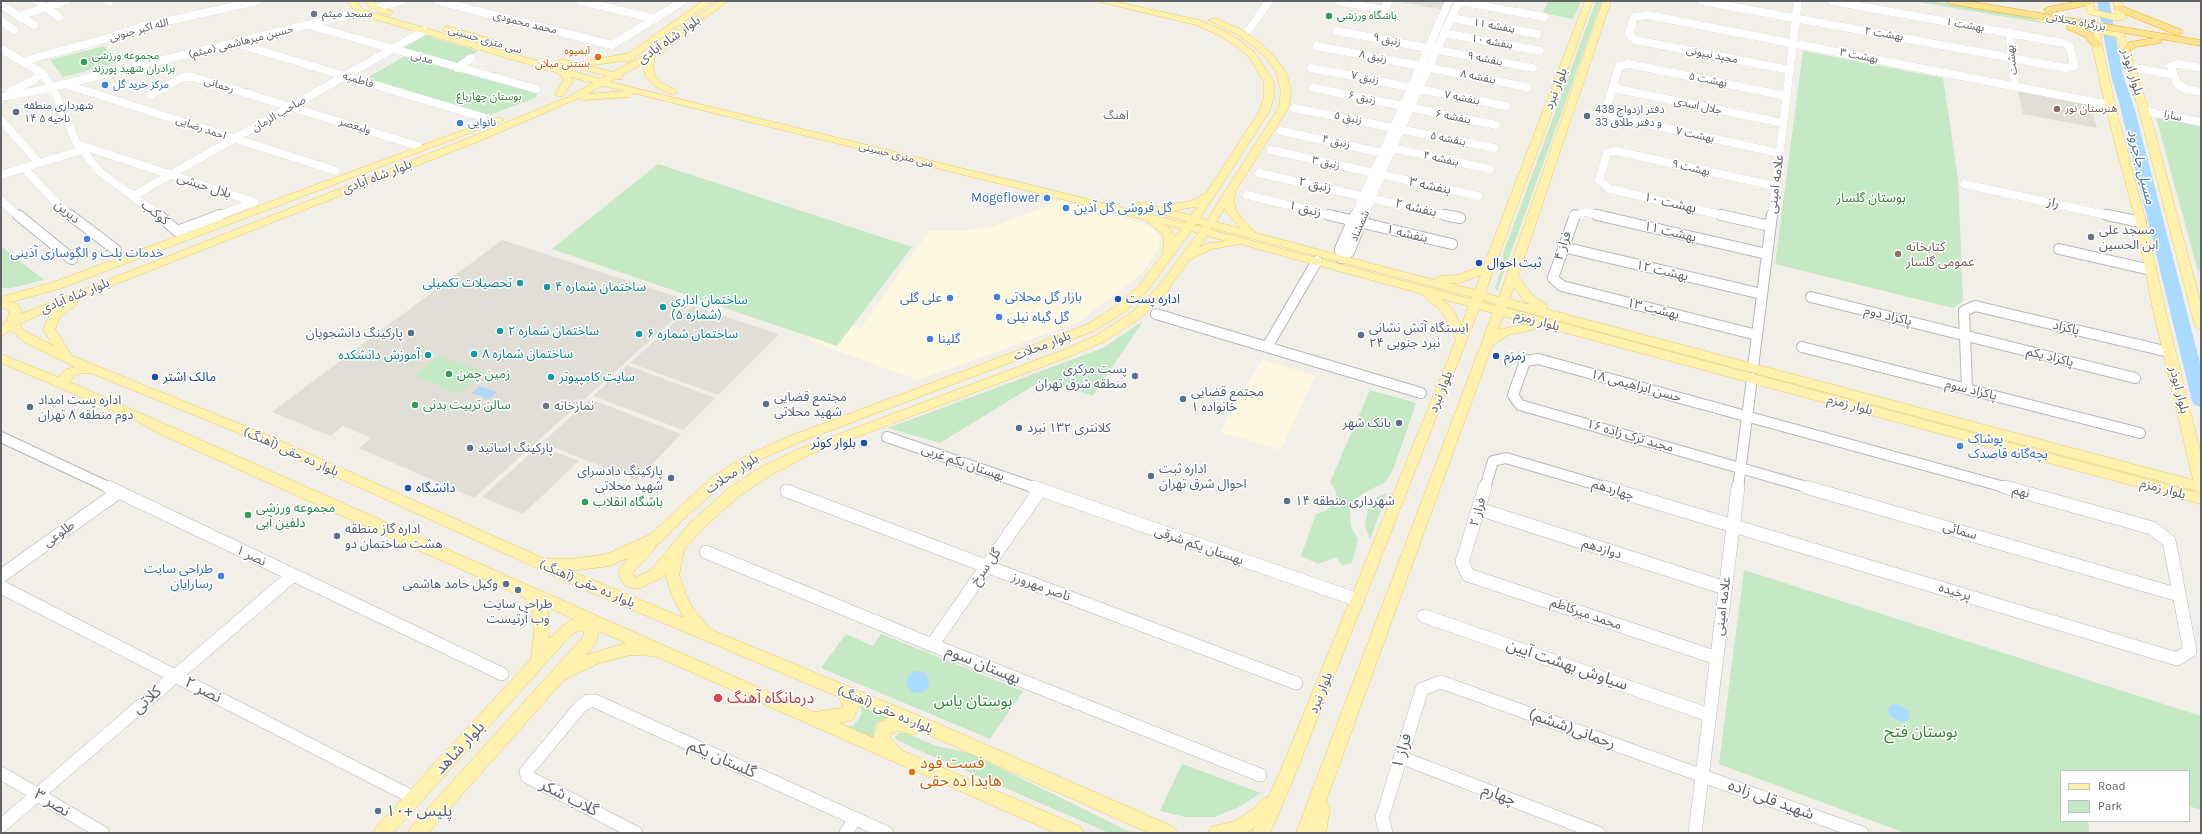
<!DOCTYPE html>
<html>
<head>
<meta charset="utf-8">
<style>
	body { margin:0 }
	#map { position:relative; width:2202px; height:834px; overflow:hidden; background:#f1efe8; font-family:Karla,sans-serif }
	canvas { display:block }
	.frame { position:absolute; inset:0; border:2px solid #5f6368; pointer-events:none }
	.legend { position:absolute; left:2060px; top:770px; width:130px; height:52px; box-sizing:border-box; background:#fff; border:1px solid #bfc1c3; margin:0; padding:5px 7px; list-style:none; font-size:12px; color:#5f6368 }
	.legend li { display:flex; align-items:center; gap:8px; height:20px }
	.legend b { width:20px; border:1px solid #bfc1c3 }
</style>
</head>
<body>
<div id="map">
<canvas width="2202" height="834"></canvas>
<div class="frame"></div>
<ul class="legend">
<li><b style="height:5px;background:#fff2af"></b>Road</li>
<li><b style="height:11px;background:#c5e8c5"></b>Park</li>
</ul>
</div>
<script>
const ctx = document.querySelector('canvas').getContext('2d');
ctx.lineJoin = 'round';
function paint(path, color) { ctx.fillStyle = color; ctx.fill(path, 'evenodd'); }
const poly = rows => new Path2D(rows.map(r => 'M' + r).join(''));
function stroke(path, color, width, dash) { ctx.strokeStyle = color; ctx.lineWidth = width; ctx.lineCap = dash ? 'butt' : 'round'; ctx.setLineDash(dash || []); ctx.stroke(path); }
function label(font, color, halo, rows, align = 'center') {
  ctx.font = font + ' Karla,"Noto Sans Arabic",sans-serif'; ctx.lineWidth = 3; ctx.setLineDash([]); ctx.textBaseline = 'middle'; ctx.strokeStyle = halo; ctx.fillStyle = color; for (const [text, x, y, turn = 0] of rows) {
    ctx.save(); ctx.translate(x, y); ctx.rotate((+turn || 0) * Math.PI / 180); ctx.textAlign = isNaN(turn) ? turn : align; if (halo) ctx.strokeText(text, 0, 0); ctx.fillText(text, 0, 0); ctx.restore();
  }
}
paint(poly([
	[1057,200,1146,224,1160,235,1159,249,1140,275,1079,322,918,380,808,340,826,319,861,328,929,231,961,231,991,227,1046,207],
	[1262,359,1315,376,1281,450,1220,432]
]), '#fef7e0');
paint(poly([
	[1397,1,1447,1,1444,10],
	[2018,91,2090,104,2097,128,2023,114],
	[502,240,693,302,474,498,359,448,371,438,343,426,330,436,272,412],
	[692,306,779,334,718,395,630,363],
	[627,365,715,398,683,430,593,396],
	[590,399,681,434,637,480,542,443],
	[539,446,579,461,523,514,482,497]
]), '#e1ded6');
paint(poly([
	[1548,1,1581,1,1573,19,1543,13],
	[1596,1,1602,1,1497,291,1495,288,1504,261,1503,254],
	[1913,1,1933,1,2027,17,2049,24],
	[425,35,478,51,456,64,402,48],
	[104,46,117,63,63,77,50,60],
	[1803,51,1943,78,1958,179,1963,301,1953,308,1775,264],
	[405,56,456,71,538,93,535,98,490,115,367,78],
	[2156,117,2201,126,2201,272,2198,271],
	[658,164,912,247,837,346,552,249],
	[1,246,44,280,11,288,1,288],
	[1143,321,1093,396,1044,379,940,443,888,428,1103,348],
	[439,356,485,372,459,394,413,376],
	[1370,390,1416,403,1393,470,1385,482,1362,494,1354,502,1350,511,1351,526,1358,540,1352,563,1342,565,1336,557,1318,564,1301,556,1316,514,1328,510,1335,501,1336,492,1330,482],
	[1387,493,1370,540,1365,525,1368,510,1377,497],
	[1744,570,2201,716,2201,810,2189,806,2189,771,2061,771,2061,821,2088,821,2089,833,1905,833,1719,764],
	[846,634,873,646,881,634,1023,691,990,739,821,668],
	[860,705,891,718,877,722,873,734,875,739,844,726,853,726,858,720,862,713],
	[899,733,906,733,936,746,970,753,1132,833,1109,833,916,749,894,738],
	[1182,764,1261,793,1237,808,1214,817,1186,817,1160,811]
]), '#c5e8c5');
paint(poly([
	[480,386,497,392,489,399,472,393],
	'907 682a11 11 0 1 1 22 0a11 11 0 1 1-22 0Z',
	[1892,704,1899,705,1908,711,1910,717,1907,721,1901,722,1890,716,1887,709]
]), '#aadaff');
paint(poly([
	[2097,1,2109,1,2123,75,2135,110,2201,367,2201,407,2195,405,2192,401,2121,110,2111,75,2097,1]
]), '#aadaff');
const minorFar2 = poly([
	[37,1,59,17],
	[107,1,109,2],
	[438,1,612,45,683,1],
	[581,1,656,19],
	[1339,1,1384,10,1388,2,1386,1],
	[1459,1,1544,17],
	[1702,1,2066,68,2074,66,2070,47,2064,43,1832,1],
	[1,5,34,25],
	[375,8,401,1],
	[20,16,66,1],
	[1452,18,1537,34],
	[1,21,14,30],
	[308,25,536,89],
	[1249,30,1269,1],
	[1337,31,1533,68],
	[1444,33,1540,51],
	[2009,33,2015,86],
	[235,43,482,117],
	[1317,46,1527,87],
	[1,49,42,73,53,88,77,144],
	[23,61,98,41,141,27,257,1],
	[2130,67,2174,75],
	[457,68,471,58],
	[1311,68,1506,106],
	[2201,68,2178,64,2171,66,2177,84,2185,89,2201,92],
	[1790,70,1635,40,1629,34,1634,17,1647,15,2110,105],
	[68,85,336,171],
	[52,87,360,12],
	[1314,88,1496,125],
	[1613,88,1783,123],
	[11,91,34,80,42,73],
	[150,95,183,77,193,77,418,146],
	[1,97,53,88],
	[1294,108,1494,148],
	[2144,111,2201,122],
	[1,120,39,163],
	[1281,131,1388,154],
	[77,144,254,202,218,216],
	[77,144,100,172,160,216],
	[1392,148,1490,169],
	[1271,150,1478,196],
	[1779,153,1611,116,1606,110,1619,66,1629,64,1786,96],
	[24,168,60,207,71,216],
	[1259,173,1449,216],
	[1,175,82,150],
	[1964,184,2111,216],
	[1247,195,1333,216],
	[133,196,424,31],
	[1,201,19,216],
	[1355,216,1449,1],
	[1364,216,1392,148,1459,1],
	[1573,216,1586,212,1602,216],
	[1725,216,1610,189,1599,180,1607,153,1616,151,1775,186],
	[1772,216,1798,1]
]);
const minorFar1 = poly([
	[18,215,72,259],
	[70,215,116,250],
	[159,215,177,231,220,215],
	[1329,215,1452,244],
	[1355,215,1340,249,1341,258,1349,252,1364,215],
	[1445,215,1460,218],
	[1575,215,1553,278,1562,286,1757,335],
	[1597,215,1767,254],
	[1721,215,1770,226],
	[2107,215,2141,222],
	[1563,247,1762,294],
	[2059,249,2151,270],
	[1811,297,2135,378],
	[1156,314,1421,393],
	[1267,347,1317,261],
	[1802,347,2140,433],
	[1753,367,1772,215],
	[1967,389,1964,311,1975,306,2169,352],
	[1,437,110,488],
	[887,437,1036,488],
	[1485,488,1493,461,1506,458,1608,488],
	[1738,488,1752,378],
	[1810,488,1520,405,1513,395,1525,361,1538,359,2008,488]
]);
const minor = poly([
	[108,487,502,674],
	[1033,487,1358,600],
	[1485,487,1462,562,1468,575,1717,658],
	[1604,487,2177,659,2190,651,2169,541,2152,528,2005,487],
	[1806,487,2179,595],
	[787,491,1296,683],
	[1479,509,1725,588],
	[706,552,932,645,1260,775],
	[1,576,117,493],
	[1,587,406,794],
	[1424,616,1709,715],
	[932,645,1040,490],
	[1400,757,1598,833],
	[1,773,103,833],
	[1,826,293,575],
	[636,833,528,777,526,772,580,707,588,701,595,701,887,833],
	[846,833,855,819],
	[1386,833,1382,818,1422,689,1441,682,1862,833],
	[1695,833,1738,487]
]);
const major = poly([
	[347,1,356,1,363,10,600,79,606,76,557,62,562,59,578,63,629,53,703,1,713,1,628,62,621,61,588,66,613,72,645,55,718,1,728,1,655,56,653,67,655,76,662,83,676,90,676,94,670,94,656,87,646,77,643,67,644,63,622,75,622,79,615,79,610,82,1185,223,1187,221,1135,207,1134,205,1139,202,1163,208,1168,205,1191,201,1206,193,1259,112,1264,97,1264,82,1249,57,1235,45,1218,35,1196,25,1096,1,1112,1,1199,20,1224,31,1241,41,1255,53,1274,82,1274,97,1269,112,1200,218,1207,220,1279,107,1281,90,1276,72,1267,59,1253,46,1234,33,1208,20,1215,18,1240,29,1259,42,1273,55,1286,72,1291,90,1289,107,1236,190,1234,198,1236,211,1245,222,1256,233,1434,280,1440,276,1458,275,1484,265,1585,1,1593,1,1485,293,1499,297,1603,1,1611,1,1518,276,1532,295,1546,304,1548,307,1546,309,2193,480,2152,305,2136,222,2106,109,2092,45,2094,29,2124,33,2149,111,2201,304,2201,330,2195,326,2139,111,2117,37,2101,34,2102,45,2116,109,2146,222,2164,305,2201,455,2201,492,1507,307,1506,308,2201,494,2201,504,1544,327,1508,335,1492,346,1326,801,1330,807,1326,833,1296,833,1493,313,1479,309,1293,780,1270,833,1252,833,1254,828,1246,833,1208,833,1211,827,1235,821,1255,808,1262,799,1268,797,1278,777,1456,340,1443,313,1422,294,1240,244,1212,249,1189,260,1166,293,1139,319,1105,341,1071,356,809,455,771,475,739,496,699,532,684,550,679,575,686,595,694,610,710,629,941,725,1174,827,1177,833,1149,833,920,731,913,735,899,731,891,733,890,737,901,750,1081,827,1084,833,1055,833,655,656,630,655,597,664,564,680,428,833,408,833,411,827,583,637,584,632,581,630,572,634,393,833,373,833,376,827,531,659,534,634,532,612,525,598,162,435,131,418,1,363,1,354,58,377,67,369,75,367,24,342,11,330,1,337,1,326,7,320,10,311,1,307,1,297,51,283,496,118,502,118,504,120,59,289,11,302,17,304,22,311,21,314,474,136,568,97,593,83,571,77,573,81,563,96,557,96,555,94,563,81,562,76,555,72,357,14,347,1],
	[602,86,603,86,625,91,588,94,602,86],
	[633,93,1146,220,1162,234,1164,239,1163,254,1140,284,1116,306,1086,325,790,436,747,455,711,478,651,534,607,554,571,559,545,559,265,434,72,356,55,329,60,317,77,304,78,299,482,140,579,98,583,100,629,97,633,93],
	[1197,207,1191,215,1172,211,1194,207,1197,207],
	[1225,208,1227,213,1240,228,1216,222,1225,208],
	[1164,224,1181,229,1175,237,1171,230,1164,224],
	[1196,224,1203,225,1202,227,1195,225,1196,224],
	[1212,228,1472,297,1471,299,1211,230,1212,228],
	[1191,231,1198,233,1158,287,1131,313,1097,335,1063,350,799,449,761,467,729,488,689,524,651,570,637,577,633,575,633,572,654,550,656,545,661,542,688,515,721,486,757,461,800,442,1094,331,1124,312,1148,290,1191,231],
	[1207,236,1226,241,1209,243,1199,247,1207,236],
	[1481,275,1475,290,1448,283,1460,283,1481,275],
	[1514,287,1524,301,1531,305,1509,299,1514,287],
	[1441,299,1469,306,1461,326,1452,308,1441,299],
	[1483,300,1496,304,1495,306,1482,302,1483,300],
	[58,306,51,312,43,329,53,346,23,330,20,324,58,306],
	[1503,316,1529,323,1498,330,1503,316],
	[82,373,91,373,255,440,583,589,839,697,843,706,842,708,814,712,70,382,75,375,82,373],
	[628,558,619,570,619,576,625,586,638,589,661,578,665,574,672,596,684,618,571,571,609,566,628,558],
	[545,606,573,619,562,626,549,639,548,612,545,606],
	[599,631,626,643,586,655,595,645,599,631],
	[859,705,888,718,879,723,873,738,839,723,853,720,859,705],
	[365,1,374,1,378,6,394,12,390,15,372,10,365,1],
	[2085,1,2093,1,2095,10,2117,15,2113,1,2121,1,2126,18,2119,21,2088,14,2085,1],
	[447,26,494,40,496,42,491,45,444,31,444,27,447,26]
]);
const highway = poly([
	[1945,1,1968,1,2201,40,2201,46,2161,39,2161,43,2136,47,2125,54,2120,51,2129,42,2154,38,2075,25,2093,33,2102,45,2097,48,2093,47,2085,37,2067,29,2066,27,2070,24,1950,4,1945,1],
	[2080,1,2095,2,2090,5,2048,13,2043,10,2048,7,2080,1],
	[2119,5,2182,30,2183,32,2178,35,2174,34,2115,10,2115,6,2119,5]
]);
stroke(minorFar2, '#b5b8bc', 8);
stroke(minorFar1, '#b5b8bc', 12);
stroke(minor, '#b5b8bc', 14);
stroke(major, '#f2c960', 1);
stroke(highway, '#f9ab00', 1);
stroke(minorFar2, '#fff', 8);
stroke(minorFar1, '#fff', 10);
stroke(minor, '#fff', 13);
paint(major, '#fff2af');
paint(highway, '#fde293');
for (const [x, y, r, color] of [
	[314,14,4,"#6b7280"],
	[1329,16,4,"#2e9e5b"],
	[598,57,4,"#e8710a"],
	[84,62,4,"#2e9e5b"],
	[105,85,4,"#3f7fe0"],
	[2057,109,4,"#8d6e63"],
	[16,112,4,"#5c6f8a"],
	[1587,116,4,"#5c6f8a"],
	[460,123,4,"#3f7fe0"],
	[1047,198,4,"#3f7fe0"],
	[1066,208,4,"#3f7fe0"],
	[2091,237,4,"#6b7280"],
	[87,239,4,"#3f7fe0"],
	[1898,254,4,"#8d6e63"],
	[1479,263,4,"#1a4fb4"],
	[520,283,4,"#0f9aa8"],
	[547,287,4,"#0f9aa8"],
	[997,297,4,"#3f7fe0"],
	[950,298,4,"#3f7fe0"],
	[1118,299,4,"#1a4fb4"],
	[663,307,4,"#0f9aa8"],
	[999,317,4,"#3f7fe0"],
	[500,331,4,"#0f9aa8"],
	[411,333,4,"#5c6f8a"],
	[639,334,4,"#0f9aa8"],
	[1361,335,4,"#5c6f8a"],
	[930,339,4,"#3f7fe0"],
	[474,354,4,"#0f9aa8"],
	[428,355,4,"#0f9aa8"],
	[1496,356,4,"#1a4fb4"],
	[449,374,4,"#2e9e5b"],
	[1135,376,4,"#5c6f8a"],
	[155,377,4,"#1a4fb4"],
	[551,377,4,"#0f9aa8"],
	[1183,399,4,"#5c6f8a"],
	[766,404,4,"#5c6f8a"],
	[415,405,4,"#2e9e5b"],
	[546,406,4,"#6b7280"],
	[30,407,4,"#5c6f8a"],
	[1399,423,4,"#5c6f8a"],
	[1019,428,4,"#5c6f8a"],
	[864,443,4,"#1a4fb4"],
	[1960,446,4,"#3f7fe0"],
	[470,448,4,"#5c6f8a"],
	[1151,476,4,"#5c6f8a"],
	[671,478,4,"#5c6f8a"],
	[408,488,4,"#1a4fb4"],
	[1287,501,4,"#5c6f8a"],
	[585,502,4,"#2e9e5b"],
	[248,515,4,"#2e9e5b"],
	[337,536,4,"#5c6f8a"],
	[221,576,4,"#3f7fe0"],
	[506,584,4,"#5c6f8a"],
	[518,590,4,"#5c6f8a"],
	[718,698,5,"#e0444e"],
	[912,772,4,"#e8710a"],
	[378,811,4,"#5c6f8a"]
]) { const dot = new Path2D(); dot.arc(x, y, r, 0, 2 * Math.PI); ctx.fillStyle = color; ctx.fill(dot); stroke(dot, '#fff', 1.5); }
label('11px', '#5b616d', '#fff', [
	["مسجد میثم",322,14]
], 'left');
label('11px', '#27864d', '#fff', [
	["باشگاه ورزشی",1337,16],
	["مجموعه ورزشی",92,56],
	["برادران شهید پورزند",92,69]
], 'left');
label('11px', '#5f6368', '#fff', [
	["بزرگراه محلاتی",2076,22,10],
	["محمد محمودی",525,23,14],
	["بهشت ۱",1965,25,10],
	["بنفشه ۱۱",1494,26,10],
	["الله اکبر جنوبی",139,30,-15],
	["بهشت ۲",1884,34,10],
	["سی متری حسینی",485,40,16],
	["زنبق ۹",1387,40,11],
	["حسین میرهاشمی (میثم)",241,42,-14],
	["بنفشه ۱۰",1492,42,10],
	["مجید نبیونی",1712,55,11],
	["بهشت ۳",1859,56,11],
	["زنبق ۸",1373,57,11],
	["مدنی",422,58,15],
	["بنفشه ۹",1485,59,11],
	["بهشت",2012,60,-97],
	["بنفشه ۸",1478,77,11],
	["زنبق ۷",1365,78,11],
	["فاطمیه",358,80,17],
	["بهشت ۵",1708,80,11],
	["رحمانی",219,85,17],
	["زنبق ۶",1362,98,12],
	["بنفشه ۷",1462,98,11],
	["جلال اسدی",1698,106,12],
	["صاحب الزمان",279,114,-30],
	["سارا",2173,116,11],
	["بنفشه ۶",1453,117,11],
	["زنبق ۵",1348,118,11],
	["ولیعصر",355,126,17],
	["احمد رضایی",201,128,19],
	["بهشت ۷",1695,135,12],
	["بنفشه ۵",1448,139,11],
	["زنبق ۴",1336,142,12],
	["سی متری حسینی",896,155,14],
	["بنفشه ۴",1441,159,12],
	["زنبق ۳",1326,163,13],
	["بهشت ۹",1691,168,13],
	["شمشاد",1360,226,-67]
]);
label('11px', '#c56008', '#fff', [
	["آبمیوه",590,51],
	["بستنی میلان",590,64]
], 'right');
label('11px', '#366cbe', '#fff', [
	["مرکز خرید گل",113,85],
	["نانوایی",468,123]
], 'left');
label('11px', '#348238', '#fff', [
	["بوستان چهارباغ",489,97]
]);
label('11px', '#4e5e75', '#fff', [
	["شهرداری منطقه",24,106],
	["۱۴ ناحیه ۵",24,119],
	["دفتر ازدواج 438",1595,110],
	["و دفتر طلاق 33",1595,123]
], 'left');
label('11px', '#785e54', '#fff', [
	["هنرستان نور",2065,109]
], 'left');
label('12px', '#70757a', '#fff', [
	["آهنگ",1116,116]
]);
label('13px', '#5f6368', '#fff', [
	["بلوار شاه آبادی",669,40,-35],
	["بلوار ابوذر",2132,72,73],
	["بلوار نبرد",1556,89,-69],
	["بلوار شاه آبادی",377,177,-21],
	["علامه امینی",1776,184,-83],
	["زنبق ۲",1315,185,12],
	["بلال حبشی",204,186,18],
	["بنفشه ۳",1430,186,12],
	["بهشت ۱۰",1670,203,13],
	["راز",2053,203,12],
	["بنفشه ۲",1416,208,13],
	["زنبق ۱",1305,209,14],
	["دیرین",67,212,40],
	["کوکب",155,213,38],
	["بهشت ۱۱",1670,232,13],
	["بنفشه ۱",1407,234,13],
	["فراز ۴",1563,246,-72],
	["بهشت ۱۲",1662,271,13],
	["بلوار شاه آبادی",75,296,-22],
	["بهشت ۱۳",1653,309,14],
	["پاکزاد دوم",1888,316,14],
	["بلوار زمزم",1537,321,15],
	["پاکزاد",2066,328,13],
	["بلوار محلات",1042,346,-21],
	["پاکزاد یکم",2050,357,14],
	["حسن ابراهیمی ۱۸",1636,386,15],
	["پاکزاد سوم",1971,390,14],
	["بلوار ابوذر",2179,390,76],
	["بلوار نبرد",1441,392,-68],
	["بلوار زمزم",1850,405,15],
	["مجید ترک زاده ۱۶",1630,436,16],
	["بلوار ده حقی (آهنگ)",291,452,24],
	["بهستان یکم غربی",963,463,19],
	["بلوار محلات",732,474,-34],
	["بلوار زمزم",2163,489,15],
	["چهاردهم",1613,490,17],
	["نهم",2021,492,15],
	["فراز ۲",1478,512,-73],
	["سمائی",1960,531,16],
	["طلوعی",59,534,-36],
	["بهستان یکم شرقی",1199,546,19],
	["دوازدهم",1602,549,18],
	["نصر ۱",251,556,25],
	["گل سرخ",986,567,-55],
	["بلوار ده حقی (آهنگ)",587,584,23],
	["ناصر مهرورز",1041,587,20],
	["پرخیده",1955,592,17],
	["علامه امینی",1723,606,-83],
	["محمد میرکاظم",1586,614,19],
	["بلوار نبرد",1321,693,-68],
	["بلوار ده حقی (آهنگ)",885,710,23]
]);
label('13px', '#366cbe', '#fff', [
	["Mogeflower",1039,198,"right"],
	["گل فروشی گل آذین",1074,208],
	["خدمات پلت و الگوسازی آذینی",87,253,"center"],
	["بازار گل محلاتی",1005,297],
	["علی گلی",942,298,"right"],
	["گل گیاه نیلی",1007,317],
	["گلينا",938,339],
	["پوشاک",1968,439],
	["بچه‌گانه قاصدک",1968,454],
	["طراحی سایت",213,569,"right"],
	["رسارایان",213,584,"right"]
], 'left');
label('13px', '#348238', '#fff', [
	["بوستان گلسار",1871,198]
]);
label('13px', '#5b616d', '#fff', [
	["مسجد علی",2099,230],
	["ابن الحسین",2099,245],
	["نمازخانه",554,406]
], 'left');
label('13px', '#785e54', '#fff', [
	["کتابخانه",1906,247],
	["عمومی گلسار",1906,262]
], 'left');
label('13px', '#164399', '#fff', [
	["ثبت احوال",1487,263],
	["اداره پست",1126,299],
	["زمزم",1504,356],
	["مالک اشتر",163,377],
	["بلوار کوثر",856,443,"right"],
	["دانشگاه",416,488]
], 'left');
label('13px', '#0d838f', '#fff', [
	["تحصیلات تکمیلی",512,283,"right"],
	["ساختمان شماره ۴",555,287],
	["ساختمان اداری",671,300],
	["(شماره ۵)",671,315],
	["ساختمان شماره ۲",508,331],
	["ساختمان شماره ۶",647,334],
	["ساختمان شماره ۸",482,354],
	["آموزش دانشکده",420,355,"right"],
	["سایت کامپیوتر",559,377]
], 'left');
label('13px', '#4e5e75', '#fff', [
	["ایستگاه آتش نشانی",1369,328],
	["۲۴ نبرد جنوبی",1369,343],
	["پارکینگ دانشجویان",403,333,"right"],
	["پست مرکزی",1127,369,"right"],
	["منطقه شرق تهران",1127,384,"right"],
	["مجتمع قضایی",1191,392],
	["خانواده ۱",1191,407],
	["مجتمع قضایی",774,397],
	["شهید محلاتی",774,412],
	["اداره پست امداد",38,400],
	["دوم منطقه ۸ تهران",38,415],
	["بانک شهر",1391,423,"right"],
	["کلانتری ۱۳۲ نبرد",1027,428],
	["پارکینگ اساتید",478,448],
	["اداره ثبت",1159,469],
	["احوال شرق تهران",1159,484],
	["پارکینگ دادسرای",663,471,"right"],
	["شهید محلاتی",663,486,"right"],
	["شهرداری منطقه ۱۴",1295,501],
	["اداره گاز منطقه",345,529],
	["هشت ساختمان دو",345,544],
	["وکیل حامد هاشمی",498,584,"right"],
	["طراحی سایت",518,604,"center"],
	["وب آرتیست",518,619,"center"]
], 'left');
label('13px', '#27864d', '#fff', [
	["زمین چمن",457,374],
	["سالن تربیت بدنی",423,405],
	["باشگاه انقلاب",593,502],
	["مجموعه ورزشی",256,508],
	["دلفین آبی",256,523]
], 'left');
label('italic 14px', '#4174aa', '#fff', [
	["مسیل جاجرود",2141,167,76]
]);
label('16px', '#5f6368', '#fff', [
	["بهستان سوم",983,665,22],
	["سیاوش بهشت آیین",1567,665,19],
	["نصر ۲",203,690,27],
	["کلاتی",147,700,-41],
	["رحمانی(ششم)",1572,729,20],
	["بلوار شاهد",460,748,-47],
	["فراز ۱",1402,751,-73],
	["گلستان یکم",722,759,24],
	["چهارم",1499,795,21],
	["گلاب شکر",569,798,27],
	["شهید قلی زاده",1771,800,20],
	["نصر ۳",52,803,31]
]);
label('16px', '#be3a42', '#fff', [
	["درمانگاه آهنگ",727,698]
], 'left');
label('16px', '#348238', '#fff', [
	["بوستان یاس",973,701],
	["بوستان فتح",1921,732]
]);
label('16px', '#c56008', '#fff', [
	["فست فود",920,763],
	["هایدا ده حقی",920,781]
], 'left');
label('16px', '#4e5e75', '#fff', [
	["پلیس +۱۰",386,811]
], 'left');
</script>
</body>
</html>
